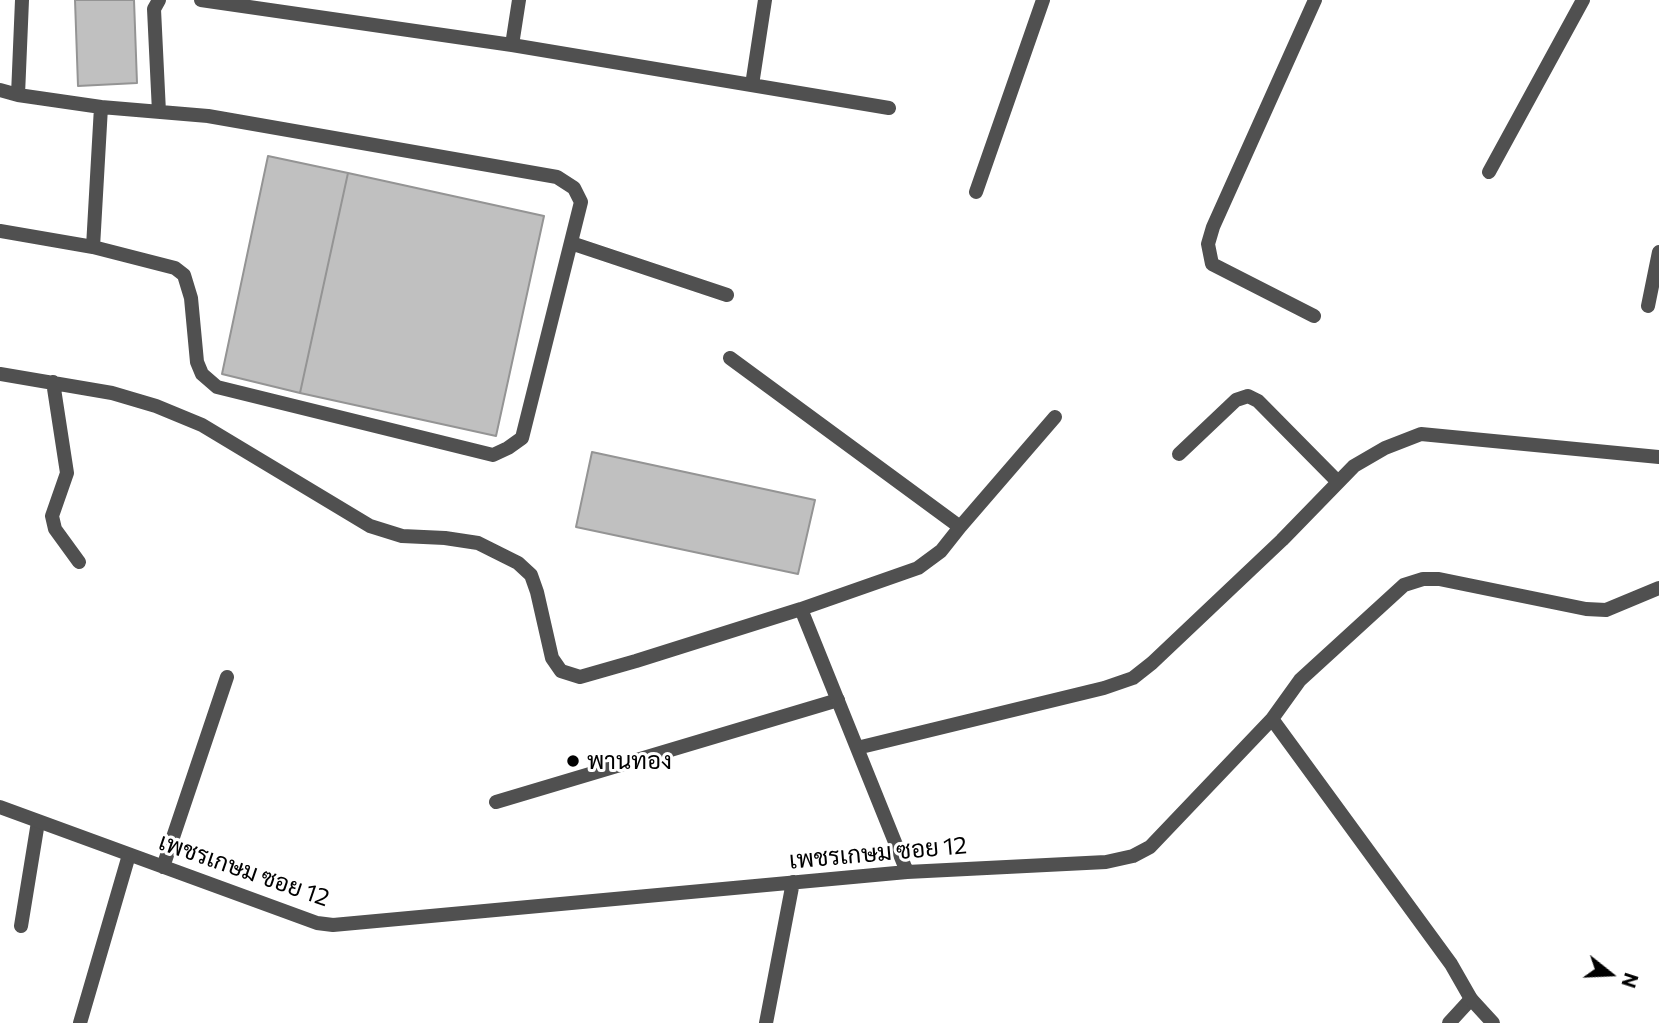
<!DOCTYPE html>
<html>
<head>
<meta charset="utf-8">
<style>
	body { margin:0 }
	#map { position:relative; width:1659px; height:1023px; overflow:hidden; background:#fff; font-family:Commissioner,sans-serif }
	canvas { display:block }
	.north { position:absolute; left:1575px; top:939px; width:70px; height:70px; -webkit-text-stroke:5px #fff; paint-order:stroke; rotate:108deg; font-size:19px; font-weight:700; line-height:28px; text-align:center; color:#000 }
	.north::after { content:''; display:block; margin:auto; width:24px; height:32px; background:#000; clip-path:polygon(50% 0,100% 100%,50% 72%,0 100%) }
</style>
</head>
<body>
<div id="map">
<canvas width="1659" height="1023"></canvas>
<div class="north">N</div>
</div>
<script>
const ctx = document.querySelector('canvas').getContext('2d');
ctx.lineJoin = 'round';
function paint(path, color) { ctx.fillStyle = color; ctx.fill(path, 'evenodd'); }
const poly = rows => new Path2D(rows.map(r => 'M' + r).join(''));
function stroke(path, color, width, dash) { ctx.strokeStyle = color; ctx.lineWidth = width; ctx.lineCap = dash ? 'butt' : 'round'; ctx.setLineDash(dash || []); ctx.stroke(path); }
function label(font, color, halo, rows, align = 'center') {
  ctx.font = font + ' Commissioner,Sarabun,sans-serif'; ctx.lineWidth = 6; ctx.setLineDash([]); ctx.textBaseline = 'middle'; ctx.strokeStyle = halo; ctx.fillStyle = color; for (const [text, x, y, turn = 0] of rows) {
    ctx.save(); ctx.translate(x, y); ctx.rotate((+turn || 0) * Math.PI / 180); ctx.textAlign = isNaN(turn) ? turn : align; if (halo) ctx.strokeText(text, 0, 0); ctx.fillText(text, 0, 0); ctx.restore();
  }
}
const building = poly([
	[75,0,134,0,137,83,78,86,75,0],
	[268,156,348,173,300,393,222,374,268,156],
	[348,173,544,216,496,436,300,393,348,173],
	[592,452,815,500,798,574,576,527,592,452]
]);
paint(building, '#c0c0c0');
stroke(building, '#949494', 2);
stroke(poly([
	[0,90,18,95],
	[159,112,154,9,159,0],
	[0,231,93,247,101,107,18,95,22,0],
	[571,243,727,295],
	[93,247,175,268,184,275,191,298,197,362,202,374,217,387,493,455,508,448,522,438,581,202,574,188,557,177,208,116,101,107],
	[1648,306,1659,252],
	[1314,316,1212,264,1208,244,1213,227,1315,0],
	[496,802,838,700],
	[21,926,38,822],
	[80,1023,129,855],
	[1449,1023,1471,999]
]), '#505050', 14);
stroke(poly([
	[201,0,512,45,889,108],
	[512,45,519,0],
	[752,85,765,0],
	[1489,172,1583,0],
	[976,192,1043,0],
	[730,358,960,527,1055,417],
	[0,374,112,393,156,406,202,425,370,526,402,536,445,538,478,543,518,563,531,575,537,592,552,658,561,671,580,677,636,661,801,609,918,568,941,551,960,527],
	[53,382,67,473,52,516,55,529,79,562],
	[1179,454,1236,400,1248,396,1258,401,1338,482],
	[801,609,907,872],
	[1272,719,1451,964,1471,999,1493,1023],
	[857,748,1104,688,1133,678,1152,663,1282,540,1354,466,1385,448,1421,434,1659,457],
	[0,807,317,923,333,925,907,872,1106,862,1133,856,1150,847,1272,719,1300,680,1404,585,1423,579,1439,579,1586,609,1606,610,1659,588],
	[163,867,227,677],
	[766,1023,793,882]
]), '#505050', 14);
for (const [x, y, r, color] of [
	[573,761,7,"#000"]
]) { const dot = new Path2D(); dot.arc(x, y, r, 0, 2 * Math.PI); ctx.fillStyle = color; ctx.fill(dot); stroke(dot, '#fff', 2.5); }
label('24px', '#000', '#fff', [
	["พานทอง",587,761]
], 'left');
label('24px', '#000', '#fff', [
	["เพชรเกษม ซอย 12",878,853,-5],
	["เพชรเกษม ซอย 12",244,870,19]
]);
</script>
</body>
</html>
